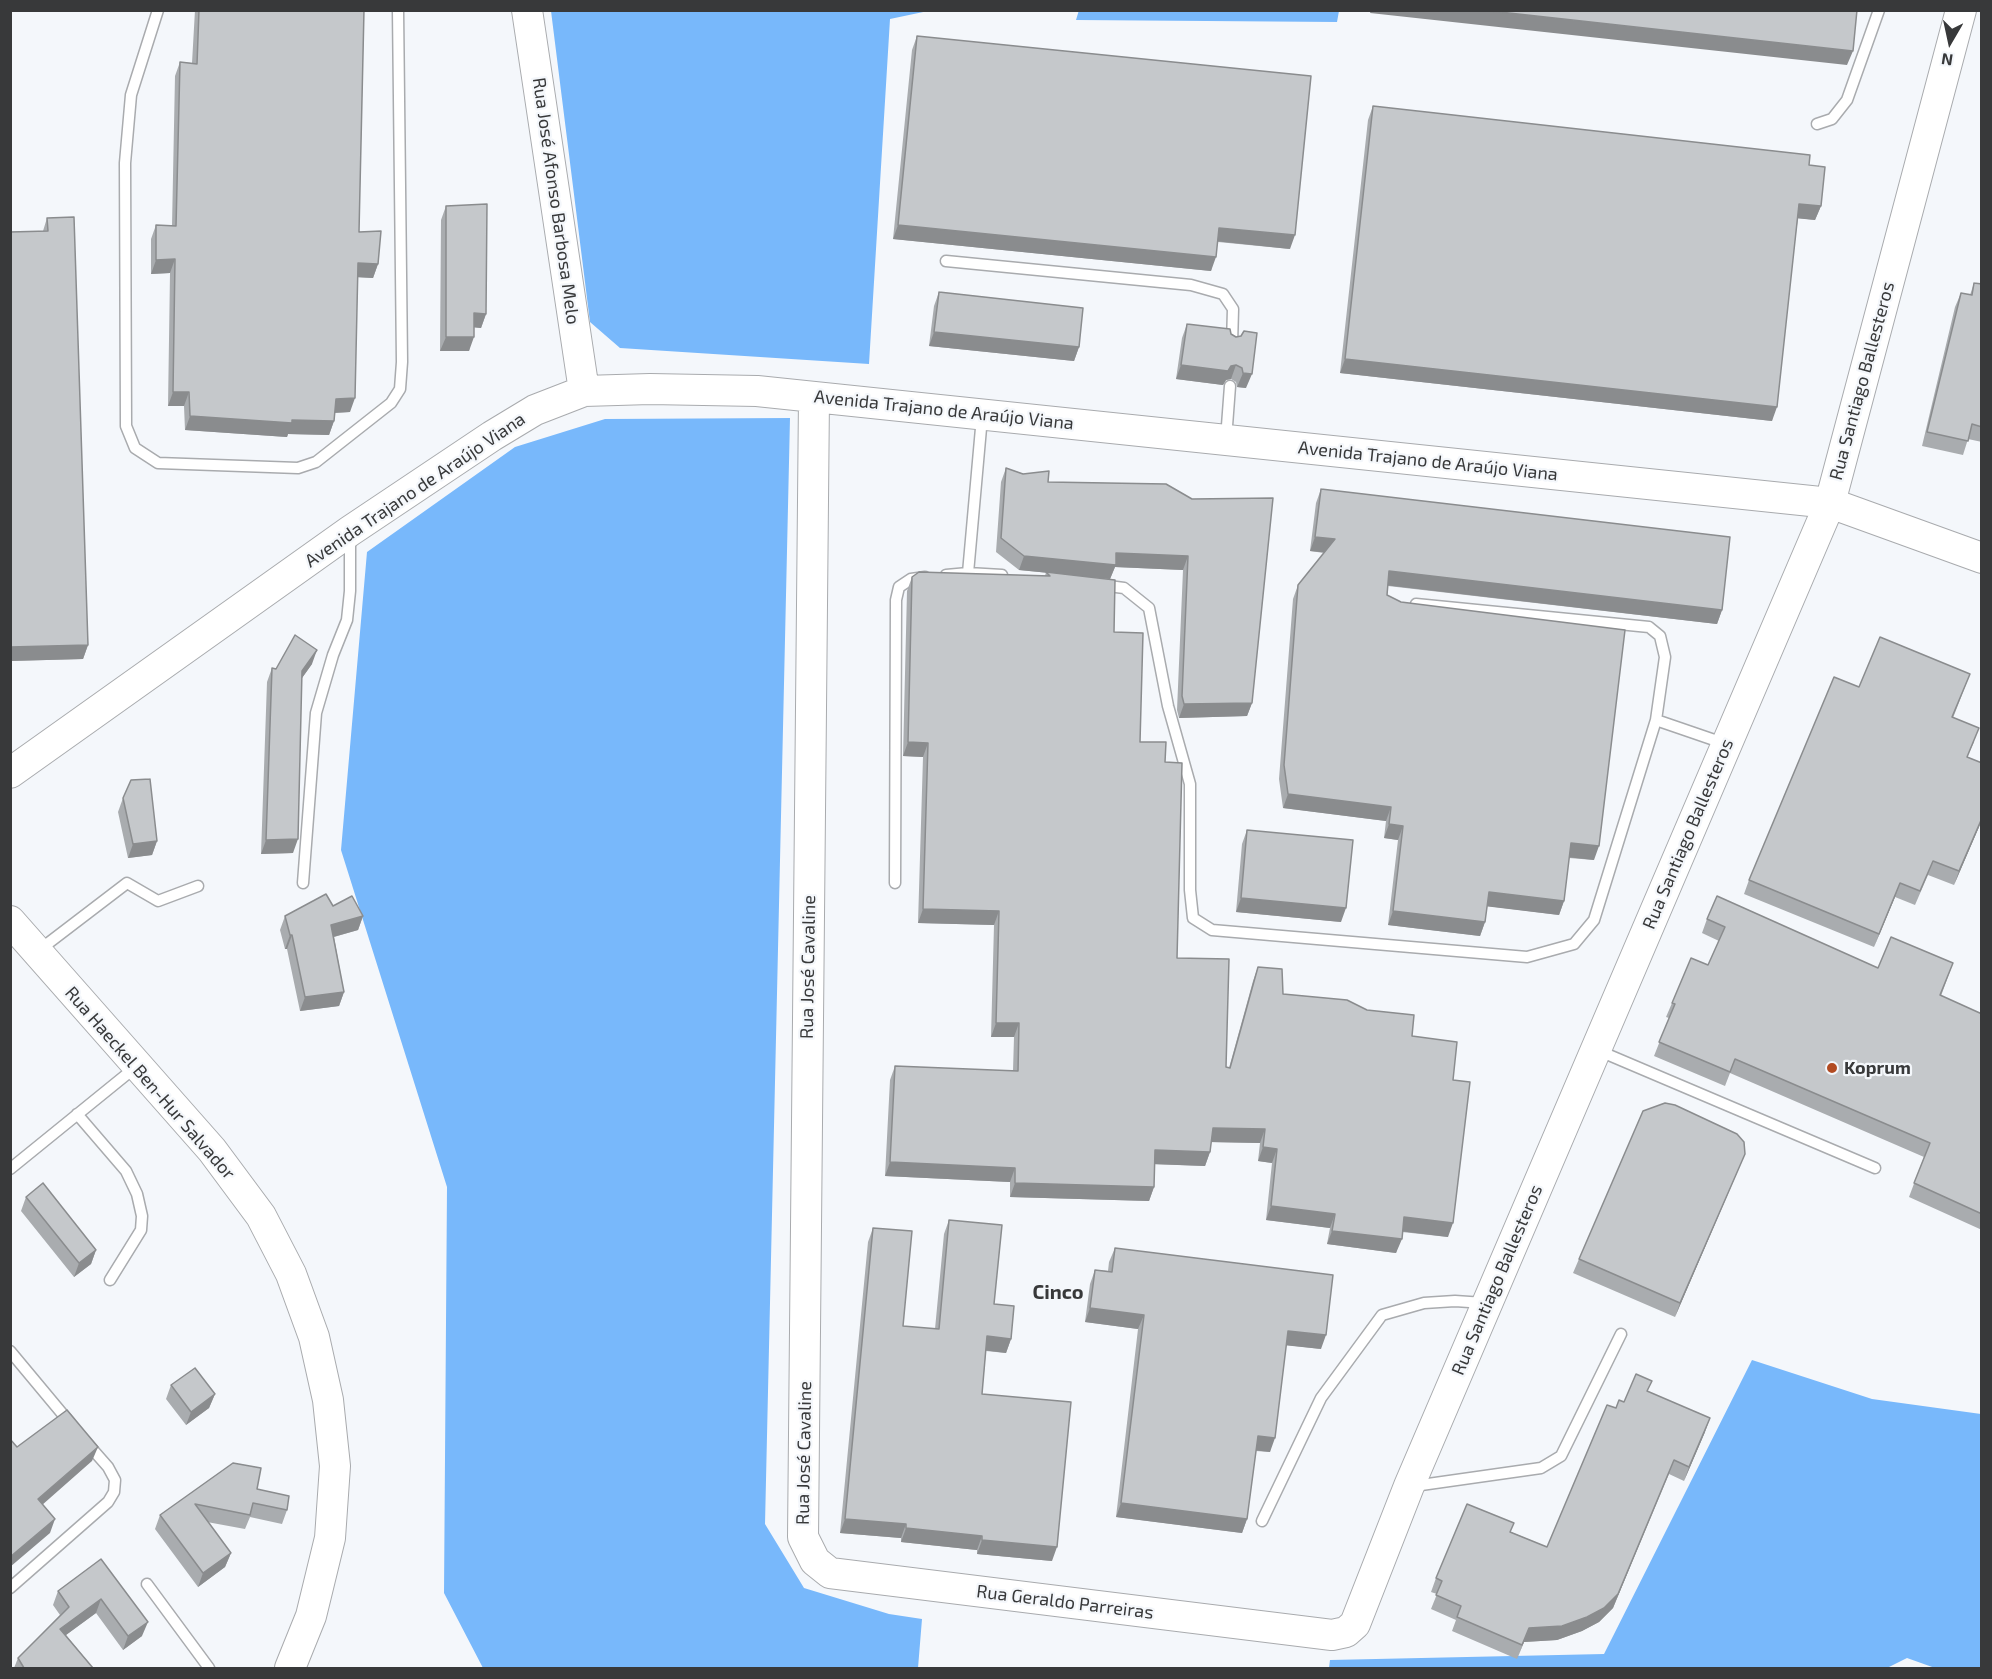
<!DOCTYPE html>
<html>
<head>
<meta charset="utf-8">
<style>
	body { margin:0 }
	#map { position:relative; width:1992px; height:1679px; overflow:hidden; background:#f4f7fb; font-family:"Exo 2",sans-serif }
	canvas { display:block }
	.frame { position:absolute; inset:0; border:12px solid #38393a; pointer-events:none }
	.north { position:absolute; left:1920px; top:12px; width:60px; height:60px; -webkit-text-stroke:4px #f4f7fb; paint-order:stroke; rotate:189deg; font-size:16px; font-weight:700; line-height:24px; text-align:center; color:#38393a }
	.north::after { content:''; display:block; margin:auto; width:21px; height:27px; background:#38393a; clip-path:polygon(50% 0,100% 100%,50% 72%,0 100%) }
</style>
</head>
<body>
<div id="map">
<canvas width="1992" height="1679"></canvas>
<div class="frame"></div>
<div class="north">N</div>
</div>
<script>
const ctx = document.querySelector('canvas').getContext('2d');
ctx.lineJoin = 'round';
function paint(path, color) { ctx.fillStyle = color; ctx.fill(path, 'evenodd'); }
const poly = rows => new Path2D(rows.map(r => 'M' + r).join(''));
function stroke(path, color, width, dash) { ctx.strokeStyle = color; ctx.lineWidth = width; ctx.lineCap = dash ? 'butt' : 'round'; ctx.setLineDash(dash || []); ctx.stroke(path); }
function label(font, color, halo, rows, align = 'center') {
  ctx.font = font + ' "Exo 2",sans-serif'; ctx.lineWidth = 4.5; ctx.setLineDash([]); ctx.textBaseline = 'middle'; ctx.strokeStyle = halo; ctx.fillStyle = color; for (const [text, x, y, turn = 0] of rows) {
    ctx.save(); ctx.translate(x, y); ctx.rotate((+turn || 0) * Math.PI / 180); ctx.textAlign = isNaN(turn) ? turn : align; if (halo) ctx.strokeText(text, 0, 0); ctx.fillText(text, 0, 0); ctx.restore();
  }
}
paint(poly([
	[1079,10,1339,10,1339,11,1337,22,1076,20],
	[551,11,928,11,890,19,869,364,620,348,590,322],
	[790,418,765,1524,804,1588,889,1614,922,1619,918,1668,483,1668,444,1593,447,1187,341,850,367,552,515,447,605,419],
	[1752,1360,1872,1399,1981,1414,1981,1668,1935,1668,1907,1658,1887,1668,1329,1668,1330,1660,1604,1654]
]), '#78b8fb');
const lane = poly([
	[158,10,131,95,125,163,126,426,135,448,158,463,298,468,316,462,391,403,400,389,402,362,398,10],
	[1817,124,1832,119,1847,100,1879,10],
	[946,261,1191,285,1223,294,1233,309,1232,344],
	[1226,439,1230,386],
	[968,573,982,417],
	[946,575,968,573,1002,575],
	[1101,585,1124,588,1149,608,1168,706,1190,784,1190,890,1193,918,1212,930,1527,957,1574,944,1594,920,1656,720,1665,657,1660,636,1649,627,1416,604],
	[1656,720,1726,744],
	[303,883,316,713,333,655,347,620,350,591,350,535],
	[895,883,896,600,899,587,911,579,925,577],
	[38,951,127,883,158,901,198,886],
	[1597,1050,1875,1168],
	[77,1114,126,1171,137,1194,142,1216,141,1230,110,1280],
	[10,1169,137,1066],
	[10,1351,70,1423],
	[1414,1486,1541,1468,1561,1456,1621,1334],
	[1262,1521,1321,1398,1382,1315,1424,1303,1455,1301,1484,1303],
	[147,1584,209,1668],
	[10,1588,108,1502,114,1492,115,1480,108,1467,86,1442]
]);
const secondary = poly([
	[527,10,584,391],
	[814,397,803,1537,815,1561,830,1573,1332,1635,1346,1632,1355,1624,1409,1486,1830,503,1961,10],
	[10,773,350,531,492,436,535,410,584,391,650,389,757,391,1830,503,1982,558],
	[10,921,212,1150,261,1216,291,1274,314,1337,328,1400,335,1466,330,1538,311,1616,290,1668]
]);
stroke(lane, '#a9abae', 13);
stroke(secondary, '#a9abae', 32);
stroke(lane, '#fff', 10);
stroke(secondary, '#fff', 30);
paint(poly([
	[195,10,364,10,359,232,378,264,373,278,358,277,350,412,335,413,334,421,329,435,288,434,287,437,185,430,184,406,168,406,170,273,151,274,151,239,156,225,172,226,175,76,180,62,192,63],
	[917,36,1290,249,1218,242,1211,271,893,239,912,50],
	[1373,106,1809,165,1821,206,1815,220,1798,218,1772,421,1340,373,1368,120],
	[446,206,486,314,481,328,474,327,469,351,440,351,441,220],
	[47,218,88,645,83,659,10,661,10,232,43,231],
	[1974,283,1982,284,1982,442,1968,439,1963,455,1922,446,1955,307,1961,293,1970,295],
	[939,292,1079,347,1074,361,929,346,934,306],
	[1187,324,1231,334,1236,337,1246,388,1237,387,1236,382,1231,379,1226,380,1223,385,1176,379,1182,338],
	[1006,468,1048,482,1166,484,1252,703,1247,716,1179,718,1177,710,1183,570,1115,567,1110,579,1019,570,996,552,1001,482],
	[1321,489,1722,610,1717,624,1388,586,1387,595,1594,860,1569,858,1564,901,1559,915,1487,906,1485,922,1480,936,1388,925,1398,840,1384,838,1386,821,1283,808,1279,779,1293,599,1298,585,1324,553,1310,551,1316,503],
	[1046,572,1114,632,1140,742,1165,762,1177,958,1226,1067,1229,1068,1253,981,1258,967,1283,994,1412,1036,1453,1080,1448,1237,1402,1232,1396,1253,1327,1244,1330,1228,1266,1220,1272,1163,1258,1161,1260,1143,1211,1142,1210,1152,1205,1166,1154,1164,1154,1187,1149,1201,1010,1197,1010,1182,885,1176,890,1080,895,1066,1013,1071,1014,1037,991,1037,994,925,918,923,923,757,903,756,907,591,912,577,1045,576],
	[312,664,302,678,293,853,261,854,267,682,272,668,276,669],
	[1970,674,1953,718,1974,742,1967,757,1982,763,1982,820,1954,885,1928,875,1915,905,1895,897,1874,947,1744,894,1749,880,1859,687],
	[123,798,157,841,152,855,128,858,118,812],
	[1247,830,1341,922,1236,912,1242,844],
	[333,906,363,916,358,930,334,937,344,992,339,1006,300,1011,287,949,285,949,280,930,285,916],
	[1707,919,1878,968,1953,963,1941,996,1982,1014,1982,1230,1909,1197,1924,1157,1730,1073,1725,1086,1654,1056,1669,1018,1666,1017,1672,1003,1708,965,1719,941,1702,933],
	[1739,1168,1675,1317,1573,1273,1579,1259],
	[26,1197,96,1250,91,1264,74,1277,21,1211],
	[949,1220,994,1304,1011,1339,1006,1353,986,1351,982,1394,1052,1561,977,1554,977,1550,901,1542,901,1538,840,1533,868,1242,873,1228,903,1326,935,1329,944,1234],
	[1115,1248,1321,1349,1286,1345,1270,1452,1256,1451,1247,1519,1242,1533,1116,1517,1138,1329,1085,1322,1090,1284,1095,1270,1108,1271,1109,1262],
	[171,1385,215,1394,209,1408,186,1425,166,1399],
	[1648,1392,1705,1432,1684,1481,1669,1474,1613,1608,1599,1622,1582,1631,1557,1640,1524,1642,1517,1659,1452,1631,1456,1620,1431,1609,1437,1594,1431,1592,1436,1578,1511,1532,1547,1547,1624,1402],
	[233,1463,257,1489,287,1510,282,1524,250,1517,245,1529,207,1522,231,1553,225,1567,198,1587,155,1529,160,1515],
	[101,1559,142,1636,123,1650,96,1613,66,1635,93,1668,14,1668,18,1658,60,1615,53,1605,58,1591]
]), '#a9acaf');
paint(poly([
	[1371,10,1482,10,1853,51,1847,65,1370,13],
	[1799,204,1821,206,1815,220,1794,218],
	[898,225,1216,257,1211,271,893,239],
	[1219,228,1295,235,1290,249,1214,241],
	[175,259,170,273,151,274,156,260],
	[358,263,378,264,373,278,353,277],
	[474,313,486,314,481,328,469,327],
	[934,332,1079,347,1074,361,929,346],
	[446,337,474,337,469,351,440,351],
	[1345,359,1777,407,1772,421,1340,373],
	[1181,365,1231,366,1236,365,1231,379,1226,380,1223,385,1176,379],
	[1243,373,1252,374,1246,388,1237,387],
	[173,392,189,392,184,406,168,406],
	[355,398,350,412,331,413,336,399],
	[190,416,292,420,334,421,329,435,288,434,287,437,185,430],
	[1315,537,1335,539,1330,553,1310,551],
	[1116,553,1188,556,1183,570,1115,567,1110,579,1019,570,1024,556],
	[1389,571,1722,610,1717,624,1384,585],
	[88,645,83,659,10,661,10,647],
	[317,650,312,664,297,685,302,671],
	[1252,703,1247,716,1179,718,1184,704],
	[908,742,928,743,923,757,903,756],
	[1288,794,1391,807,1386,821,1283,808],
	[1982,818,1982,820,1954,885,1959,871],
	[1389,824,1403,826,1398,840,1384,838],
	[298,839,293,853,261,854,266,840],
	[157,841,152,855,128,858,133,844],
	[1571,843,1599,846,1594,860,1566,857],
	[1900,883,1895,897,1874,947,1879,934],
	[1489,892,1564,901,1559,915,1484,906],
	[1241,898,1346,908,1341,922,1236,912],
	[923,909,999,911,994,925,918,923],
	[1393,911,1485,922,1480,936,1388,925],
	[363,916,358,930,326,939,331,925],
	[290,935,292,935,287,949,285,949],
	[344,992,339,1006,300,1011,305,997],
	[996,1023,1019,1023,1014,1037,991,1037],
	[1213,1128,1265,1129,1260,1143,1208,1142],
	[1263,1147,1277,1149,1272,1163,1258,1161],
	[1155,1150,1210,1152,1205,1166,1150,1164],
	[1745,1154,1739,1168,1675,1317,1680,1303],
	[890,1162,1015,1168,1010,1182,885,1176],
	[1015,1183,1154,1187,1149,1201,1010,1197],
	[1271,1206,1335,1214,1330,1228,1266,1220],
	[1404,1217,1453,1223,1448,1237,1399,1231],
	[1332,1231,1402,1239,1396,1253,1327,1244],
	[96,1250,91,1264,74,1277,79,1263],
	[1090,1308,1144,1315,1138,1329,1085,1322],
	[1288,1331,1326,1335,1321,1349,1283,1345],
	[987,1336,1011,1339,1006,1353,982,1350],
	[215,1394,209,1408,186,1425,191,1412],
	[1710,1418,1705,1432,1684,1481,1689,1467],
	[1258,1436,1275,1438,1270,1452,1252,1450],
	[98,1447,92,1461,33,1513,38,1499],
	[1674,1460,1613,1608,1599,1622,1582,1631,1557,1640,1524,1642,1517,1659,1529,1628],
	[1121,1503,1247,1519,1242,1533,1116,1517],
	[55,1519,50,1533,10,1567,10,1557],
	[845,1519,906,1524,901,1538,840,1533],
	[906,1528,982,1536,977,1550,901,1542],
	[982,1540,1057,1547,1052,1561,977,1554],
	[231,1553,225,1567,198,1587,203,1573],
	[101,1599,96,1613,55,1643,60,1629],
	[148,1622,142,1636,123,1650,128,1636]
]), '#8a8c8e');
const building = poly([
	[199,10,364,10,359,232,381,231,378,264,358,263,355,398,336,399,334,421,292,420,292,423,190,416,189,392,173,392,175,259,156,260,156,225,176,226,180,62,197,64,199,10],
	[1482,10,1857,10,1853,51,1482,10],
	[917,36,1311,76,1295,235,1219,228,1216,257,898,225,917,36],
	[1373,106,1810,155,1809,165,1825,167,1821,206,1799,204,1777,407,1345,359,1373,106],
	[487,204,486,314,474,313,474,337,446,337,446,206,487,204],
	[74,217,88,645,10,647,10,232,48,231,47,218,74,217],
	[1974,283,1982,284,1982,427,1972,424,1968,441,1927,432,1961,293,1972,295,1974,283],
	[939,292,1083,308,1079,347,934,332,939,292],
	[1187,324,1230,329,1231,334,1236,337,1241,336,1244,331,1257,333,1252,374,1243,373,1242,368,1236,365,1231,366,1228,371,1181,365,1187,324],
	[1006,468,1023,474,1049,471,1048,482,1166,484,1192,499,1273,498,1252,703,1184,704,1182,696,1188,556,1116,553,1116,565,1024,556,1001,538,1006,468],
	[1321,489,1730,537,1722,610,1389,571,1387,595,1401,602,1625,630,1599,846,1571,843,1564,901,1489,892,1485,922,1393,911,1403,826,1389,824,1391,807,1288,794,1284,765,1298,585,1335,539,1315,537,1321,489],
	[919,572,1050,576,1046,572,1115,580,1114,632,1143,633,1140,742,1166,742,1165,762,1182,763,1177,958,1229,959,1226,1067,1230,1068,1258,967,1282,969,1283,994,1347,1000,1367,1010,1414,1015,1412,1036,1457,1042,1453,1080,1470,1082,1453,1223,1404,1217,1402,1239,1332,1231,1335,1214,1271,1206,1277,1149,1263,1147,1265,1129,1213,1128,1210,1152,1155,1150,1154,1187,1015,1183,1015,1168,890,1162,895,1066,1018,1071,1019,1023,996,1023,999,911,923,909,928,743,908,742,912,577,919,572],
	[295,635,317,650,302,671,298,839,266,840,272,668,276,669,295,635],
	[1880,637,1970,674,1952,717,1979,728,1967,757,1982,763,1982,818,1959,871,1933,861,1920,891,1900,883,1879,934,1749,880,1834,677,1859,687,1880,637],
	[150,779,157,841,133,844,123,798,131,780,150,779],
	[1247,830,1353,840,1346,908,1241,898,1247,830],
	[326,894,333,906,352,896,363,916,331,925,344,992,305,997,292,935,290,935,285,916,326,894],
	[1717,896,1878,968,1891,937,1953,963,1940,995,1982,1014,1982,1214,1914,1183,1930,1143,1735,1059,1730,1072,1659,1042,1675,1004,1672,1003,1691,958,1708,965,1725,927,1707,919,1717,896],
	[1665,1103,1675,1105,1737,1134,1744,1142,1745,1154,1680,1303,1579,1259,1643,1111,1665,1103],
	[43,1183,96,1250,79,1263,26,1197,43,1183],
	[949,1220,1002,1225,994,1304,1014,1306,1011,1339,987,1336,982,1394,1071,1402,1057,1547,982,1540,982,1536,906,1528,906,1524,845,1519,873,1228,912,1231,903,1326,939,1329,949,1220],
	[1115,1248,1333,1275,1326,1335,1288,1331,1275,1438,1258,1436,1247,1519,1121,1503,1144,1315,1090,1308,1095,1270,1112,1272,1115,1248],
	[195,1368,215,1394,191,1412,171,1385,195,1368],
	[1636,1374,1652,1381,1647,1391,1710,1418,1689,1467,1674,1460,1618,1594,1604,1608,1587,1617,1562,1626,1529,1628,1522,1645,1457,1617,1461,1606,1436,1595,1442,1581,1436,1578,1467,1504,1514,1523,1510,1532,1547,1547,1607,1405,1616,1408,1619,1400,1624,1402,1636,1374],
	[67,1410,98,1447,38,1499,55,1519,10,1557,10,1439,17,1447,67,1410],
	[233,1463,261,1468,257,1489,289,1496,287,1510,253,1503,250,1515,195,1504,231,1553,203,1573,160,1515,233,1463],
	[101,1559,148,1622,128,1636,101,1599,60,1629,93,1668,24,1668,18,1658,69,1607,58,1591,101,1559]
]);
paint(building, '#c5c8cb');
stroke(building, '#8a8c8e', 1.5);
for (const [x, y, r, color] of [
	[1832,1068,6,"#b24b22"]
]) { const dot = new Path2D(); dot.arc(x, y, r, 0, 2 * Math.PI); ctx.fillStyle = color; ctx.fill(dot); stroke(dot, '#f4f7fb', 2); }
label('18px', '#38393a', '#f4f7fb', [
	["Rua José Afonso Barbosa Melo",556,201,82],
	["Rua Santiago Ballesteros",1862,381,-75],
	["Avenida Trajano de Araújo Viana",944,410,6],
	["Avenida Trajano de Araújo Viana",1428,461,6],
	["Avenida Trajano de Araújo Viana",415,490,-34],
	["Rua Santiago Ballesteros",1688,834,-67],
	["Rua José Cavaline",808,967,-89],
	["Rua Haeckel Ben-Hur Salvador",150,1083,49],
	["Rua Santiago Ballesteros",1497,1280,-67],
	["Rua José Cavaline",804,1453,-89],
	["Rua Geraldo Parreiras",1065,1602,7]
]);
label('bold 18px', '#38393a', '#f4f7fb', [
	["Koprum",1844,1068]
], 'left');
label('bold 20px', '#38393a', '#f4f7fb', [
	["Cinco",1058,1292]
]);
</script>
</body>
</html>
